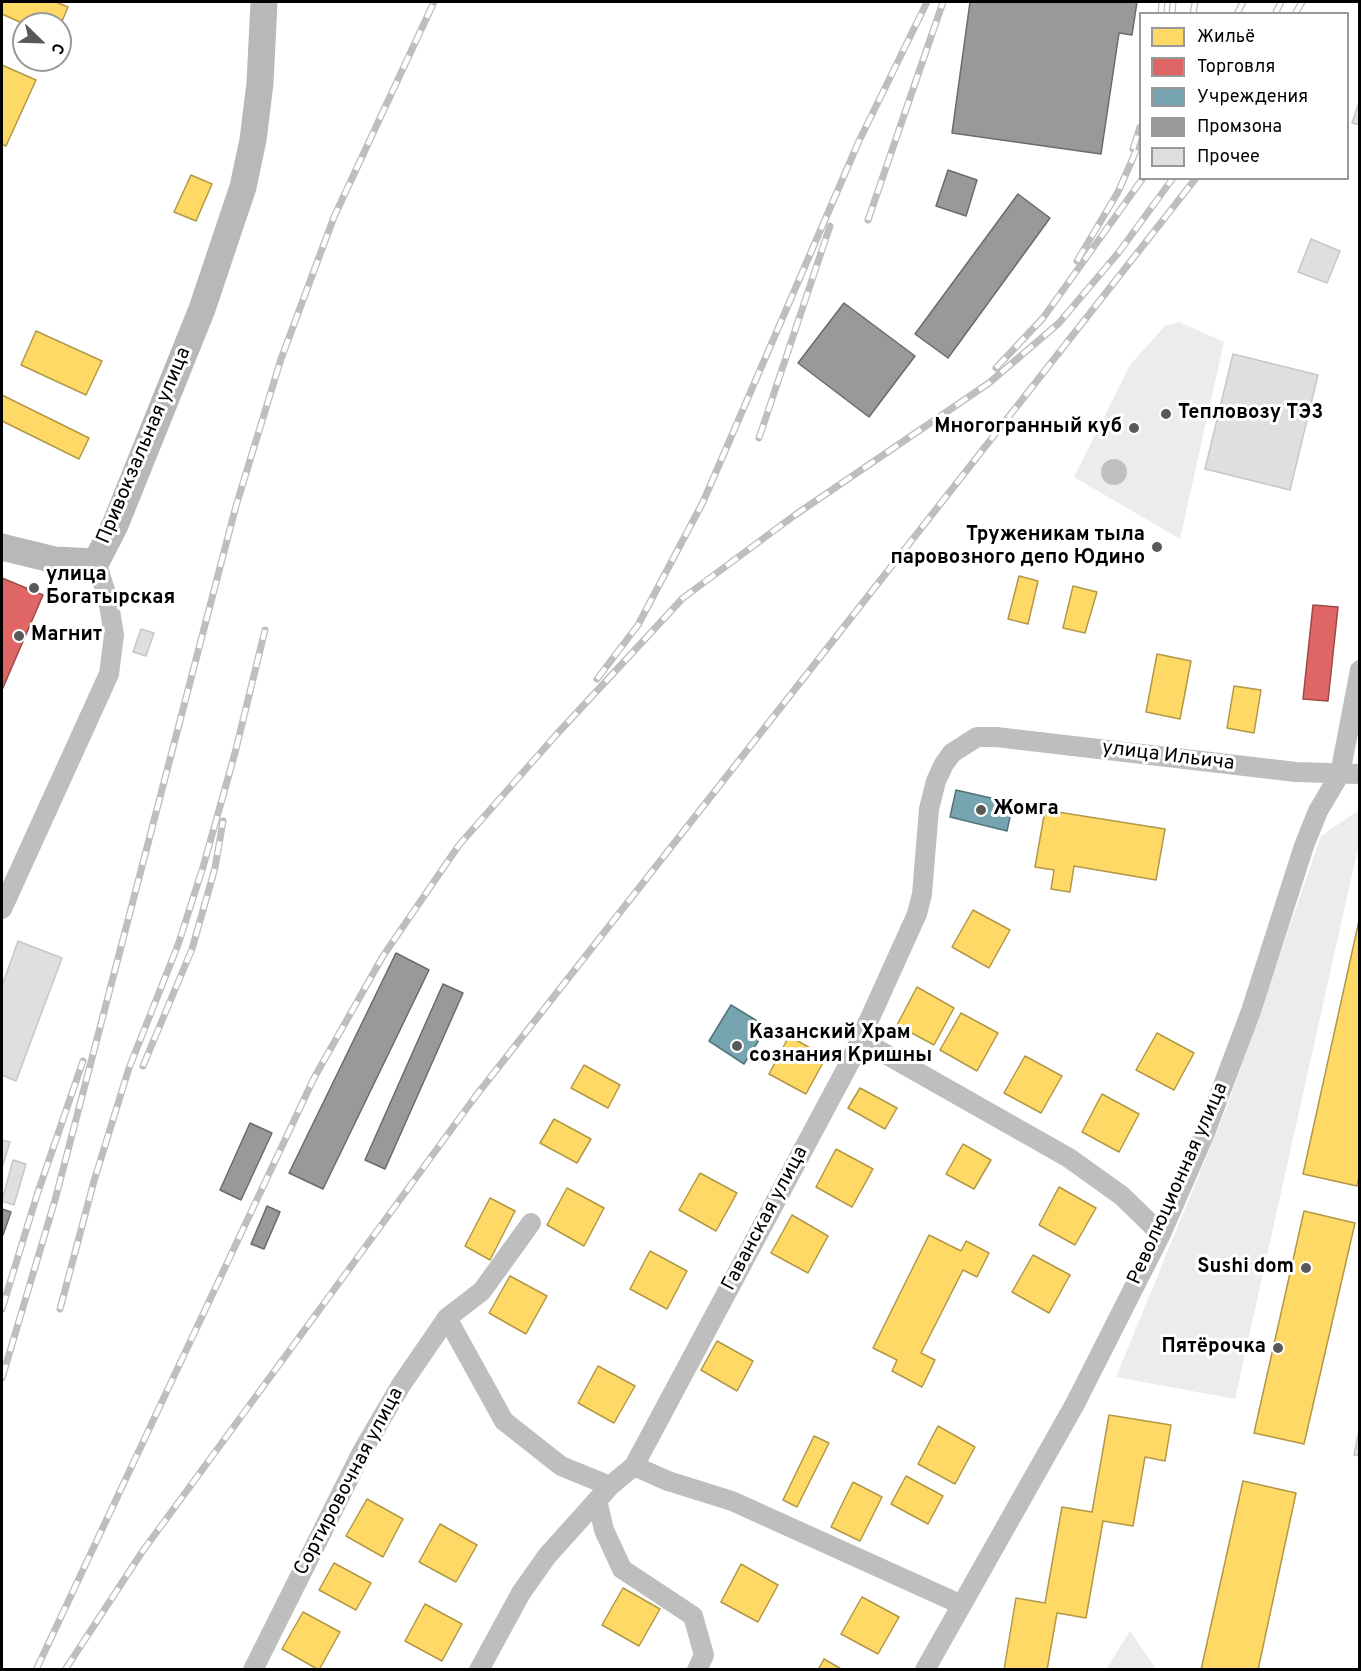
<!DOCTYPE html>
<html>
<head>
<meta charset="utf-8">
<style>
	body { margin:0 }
	#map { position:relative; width:1361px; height:1671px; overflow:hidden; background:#fff; font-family:Overpass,sans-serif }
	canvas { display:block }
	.frame { position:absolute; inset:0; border:3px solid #000; pointer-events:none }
	.legend { position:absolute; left:1139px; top:12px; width:210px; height:168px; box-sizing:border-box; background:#fff; border:2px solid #999; margin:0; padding:8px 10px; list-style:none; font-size:18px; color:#000 }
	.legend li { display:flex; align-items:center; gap:12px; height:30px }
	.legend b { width:30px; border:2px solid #999 }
	.north { position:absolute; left:12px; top:12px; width:60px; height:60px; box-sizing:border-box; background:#fff; border:2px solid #999; border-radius:50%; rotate:113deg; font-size:16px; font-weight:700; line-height:24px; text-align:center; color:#000 }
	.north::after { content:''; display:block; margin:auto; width:21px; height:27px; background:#595959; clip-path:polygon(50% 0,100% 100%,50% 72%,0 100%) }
</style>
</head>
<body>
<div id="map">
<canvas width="1361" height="1671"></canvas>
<div class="frame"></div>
<ul class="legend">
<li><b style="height:16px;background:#ffd966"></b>Жильё</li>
<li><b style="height:16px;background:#e06666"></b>Торговля</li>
<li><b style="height:16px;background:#76a5af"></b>Учреждения</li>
<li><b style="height:16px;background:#999"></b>Промзона</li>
<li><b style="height:16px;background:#dfdfdf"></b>Прочее</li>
</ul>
<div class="north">С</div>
</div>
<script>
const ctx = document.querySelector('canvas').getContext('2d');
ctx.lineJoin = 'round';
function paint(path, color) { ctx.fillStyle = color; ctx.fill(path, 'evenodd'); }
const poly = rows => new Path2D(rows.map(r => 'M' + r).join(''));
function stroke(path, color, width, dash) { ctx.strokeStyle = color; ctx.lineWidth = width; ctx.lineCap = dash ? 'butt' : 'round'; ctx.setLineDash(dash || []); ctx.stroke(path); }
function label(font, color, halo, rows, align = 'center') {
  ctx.font = font + ' Overpass,sans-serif'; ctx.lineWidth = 6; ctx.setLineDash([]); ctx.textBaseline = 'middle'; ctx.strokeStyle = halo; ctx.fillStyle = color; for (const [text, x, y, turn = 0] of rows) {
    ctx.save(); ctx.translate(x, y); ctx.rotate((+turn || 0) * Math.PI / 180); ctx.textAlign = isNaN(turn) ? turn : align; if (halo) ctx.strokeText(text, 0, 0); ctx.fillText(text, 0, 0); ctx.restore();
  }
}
paint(poly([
	[1179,322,1224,342,1180,539,1074,477,1130,365,1165,326],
	[1359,810,1359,843,1235,1399,1116,1377,1228,1104,1321,836],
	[1130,1631,1156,1669,1106,1669]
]), '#ececec');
paint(poly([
	'1101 472a13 13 0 1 1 26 0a13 13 0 1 1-26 0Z'
]), '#bfbfbf');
const homes = poly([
	[2,2,56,2,68,7,60,26,60,24,24,24,2,14,2,2],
	[2,65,36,80,6,146,2,144,2,65],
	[191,175,212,184,196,221,174,212,191,175],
	[36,331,102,361,86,395,21,365,36,331],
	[2,395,89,438,79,459,2,421,2,395],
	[1019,576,1038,581,1028,624,1008,619,1019,576],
	[1073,586,1097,592,1085,633,1063,628,1073,586],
	[1157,654,1191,661,1180,719,1146,712,1157,654],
	[1234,686,1261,690,1254,733,1227,728,1234,686],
	[1045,810,1165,829,1156,880,1074,866,1070,892,1051,889,1054,870,1035,867,1045,810],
	[973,910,1010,930,989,968,952,947,973,910],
	[1360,916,1360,1174,1357,1186,1303,1174,1360,916],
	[917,987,954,1008,934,1045,897,1025,917,987],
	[961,1013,998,1033,977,1071,940,1050,961,1013],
	[1157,1033,1194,1053,1174,1090,1136,1070,1157,1033],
	[789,1036,826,1057,806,1094,769,1074,789,1036],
	[1025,1056,1062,1076,1041,1113,1004,1093,1025,1056],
	[584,1065,620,1085,608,1108,571,1088,584,1065],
	[860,1088,897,1108,885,1129,848,1108,860,1088],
	[1102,1094,1139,1114,1119,1152,1082,1132,1102,1094],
	[554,1119,591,1139,577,1163,540,1143,554,1119],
	[963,1144,991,1160,974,1189,946,1174,963,1144],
	[836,1149,873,1169,852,1207,816,1187,836,1149],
	[700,1173,737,1193,716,1231,679,1210,700,1173],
	[1059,1187,1096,1208,1075,1245,1039,1225,1059,1187],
	[567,1188,604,1208,584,1246,547,1225,567,1188],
	[490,1198,515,1211,490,1260,465,1246,490,1198],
	[1304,1211,1355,1223,1304,1444,1254,1433,1304,1211],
	[792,1215,828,1236,808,1273,771,1253,792,1215],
	[929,1235,961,1251,966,1241,989,1253,977,1277,963,1270,921,1353,935,1360,922,1387,892,1371,897,1360,873,1348,929,1235],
	[650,1251,687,1271,667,1309,630,1289,650,1251],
	[1033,1255,1070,1275,1049,1313,1012,1292,1033,1255],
	[510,1276,547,1296,526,1334,489,1313,510,1276],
	[717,1341,753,1361,737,1391,701,1370,717,1341],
	[598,1366,635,1386,614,1423,578,1403,598,1366],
	[1109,1415,1171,1425,1165,1461,1145,1457,1133,1526,1103,1521,1086,1618,1057,1613,1047,1670,1004,1670,1016,1598,1045,1603,1062,1507,1092,1512,1109,1415],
	[938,1426,975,1447,955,1484,918,1464,938,1426],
	[814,1436,829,1443,797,1507,783,1500,814,1436],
	[906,1476,943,1496,928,1524,891,1504,906,1476],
	[1243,1481,1296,1493,1258,1670,1201,1670,1243,1481],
	[853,1482,882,1497,860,1541,831,1527,853,1482],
	[367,1499,403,1519,383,1557,346,1536,367,1499],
	[440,1524,477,1545,456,1582,419,1562,440,1524],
	[334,1563,371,1583,356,1610,319,1590,334,1563],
	[741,1564,778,1585,758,1622,721,1602,741,1564],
	[623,1588,660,1609,639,1646,602,1625,623,1588],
	[862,1597,899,1617,878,1654,841,1634,862,1597],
	[425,1604,462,1624,442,1661,405,1641,425,1604],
	[303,1612,340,1632,319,1670,282,1649,303,1612],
	[824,1659,843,1670,818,1670,824,1659]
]);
paint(homes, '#ffd966');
stroke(homes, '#b29847', 1.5);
const shops = poly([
	[2,578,43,595,2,690,2,578],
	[1313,605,1338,607,1328,701,1303,699,1313,605]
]);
paint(shops, '#e06666');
stroke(shops, '#9d4747', 1.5);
const public = poly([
	[956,790,1013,803,1007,831,950,817,956,790],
	[731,1005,767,1027,744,1064,709,1041,731,1005]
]);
paint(public, '#76a5af');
stroke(public, '#53747a', 1.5);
const industry = poly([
	[970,2,1137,2,1132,35,1119,33,1101,154,952,133,970,2],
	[948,170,977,180,966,216,936,206,948,170],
	[1018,194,1050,218,948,358,915,334,1018,194],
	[844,303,915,356,869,417,798,363,844,303],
	[396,953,429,970,323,1189,289,1173,396,953],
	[443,984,463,993,385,1169,365,1160,443,984],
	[250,1123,272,1133,241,1200,220,1190,250,1123],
	[267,1206,280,1212,264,1249,251,1244,267,1206],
	[2,1209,11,1212,3,1235,2,1235,2,1209]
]);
paint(industry, '#999');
stroke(industry, '#6b6b6b', 1.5);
const building = poly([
	[1360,99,1360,125,1352,123,1360,99],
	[1311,239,1340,251,1327,283,1298,272,1311,239],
	[1233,354,1318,375,1290,490,1205,469,1233,354],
	[141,629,154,633,146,656,133,652,141,629],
	[18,941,62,958,16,1081,2,1075,2,986,18,941],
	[2,1140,10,1142,2,1168,2,1140],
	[13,1160,26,1164,14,1205,2,1201,13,1160],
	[1358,1435,1360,1435,1360,1456,1354,1455,1358,1435]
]);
paint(building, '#dfdfdf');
stroke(building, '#c7c7c7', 1.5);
stroke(poly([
	[2,909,109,674,114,635,108,599,96,562],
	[859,1039,1069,1158,1122,1196,1161,1234],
	[447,1318,504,1421,561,1466,610,1486],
	[634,1466,668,1481,732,1501,962,1605],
	[597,1500,604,1530,622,1569,693,1616,704,1655,697,1670],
	[253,1670,363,1450,401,1385,447,1318,482,1291,531,1223],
	[479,1670,521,1593,547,1556,610,1486,634,1466,850,1062,917,914,922,894,929,809,936,781,944,764,952,753,977,737,996,737,1296,772,1360,774],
	[925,1670,1075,1404,1161,1234,1205,1133,1251,1011,1304,846,1318,811,1340,774,1360,670]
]), '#bebebe', 20);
stroke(poly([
	[2,547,55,560,96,562,115,525,202,309,243,187,253,140,260,83,264,2]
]), '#b8b8b8', 27);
const rail = poly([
	[1161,14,1162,2],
	[1172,14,1173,2],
	[1193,14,1195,2],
	[1237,14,1243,2],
	[1275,14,1281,2],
	[1295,14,1302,2],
	[1133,149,1140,127],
	[868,220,943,2],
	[1077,261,1118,192,1140,142],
	[996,368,1043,318,1143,178],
	[759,438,830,226],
	[597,679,638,625,703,502,859,141,927,2],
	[143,1066,192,949,215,868,223,821],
	[2,1309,37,1195,83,1061],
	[60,1309,94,1181,129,1068,178,945,203,867,235,753,265,630],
	[2,1378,55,1200,236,506,281,359,334,217,434,2],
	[36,1670,314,1078,383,956,459,845,556,735,683,598,795,515,989,383,1059,323,1119,252,1173,178],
	[65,1670,142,1552,475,1097,1196,178]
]);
stroke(rail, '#bebebe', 7);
stroke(rail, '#fff', 4.5, [14]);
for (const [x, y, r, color] of [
	[1166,414,6,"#595959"],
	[1134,428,6,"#595959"],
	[1157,547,6,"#595959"],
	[34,588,6,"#595959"],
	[19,636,6,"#595959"],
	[981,810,6,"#595959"],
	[737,1046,6,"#595959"],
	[1306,1268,6,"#595959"],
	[1278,1348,6,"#595959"]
]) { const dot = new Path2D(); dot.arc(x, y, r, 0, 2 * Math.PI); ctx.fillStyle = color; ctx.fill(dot); stroke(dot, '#fff', 2); }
label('bold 20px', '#000', '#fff', [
	["Тепловозу ТЭ3",1178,414],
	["Многогранный куб",1122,428,"right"],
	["Труженикам тыла",1145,536,"right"],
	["паровозного депо Юдино",1145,559,"right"],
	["улица",46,576],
	["Богатырская",46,599],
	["Магнит",31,636],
	["Жомга",993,810],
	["Казанский Храм",749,1034],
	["сознания Кришны",749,1057],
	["Sushi dom",1294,1268,"right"],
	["Пятёрочка",1266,1348,"right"]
], 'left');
label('20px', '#000', '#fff', [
	["Привокзальная улица",145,446,-67],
	["улица Ильича",1168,757,7],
	["Революционная улица",1179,1184,-66],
	["Гаванская улица",766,1219,-62],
	["Сортировочная улица",350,1482,-62]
]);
</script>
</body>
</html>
